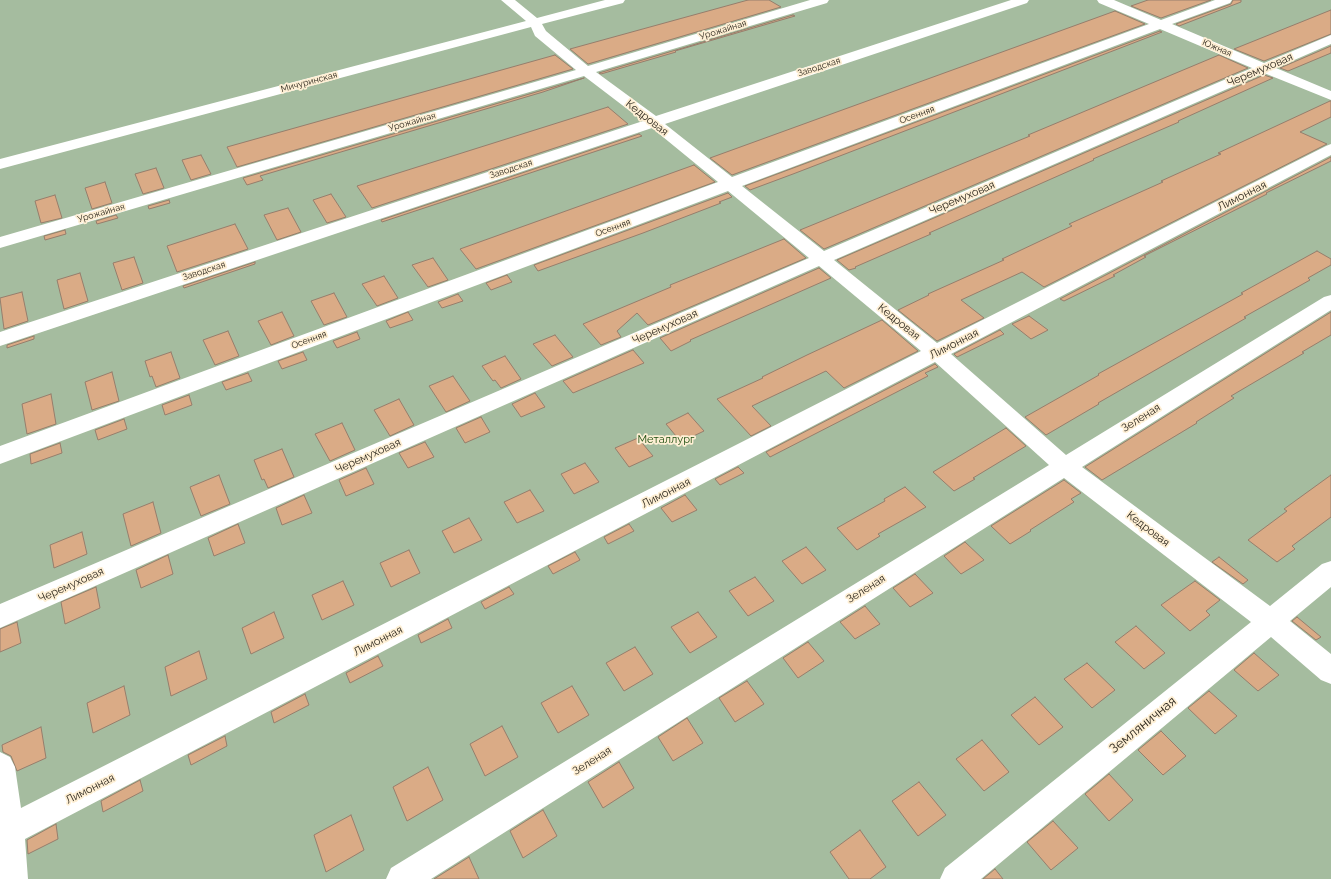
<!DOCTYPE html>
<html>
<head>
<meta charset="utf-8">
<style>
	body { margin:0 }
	canvas { display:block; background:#f0e2c7 }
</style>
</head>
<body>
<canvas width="1331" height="879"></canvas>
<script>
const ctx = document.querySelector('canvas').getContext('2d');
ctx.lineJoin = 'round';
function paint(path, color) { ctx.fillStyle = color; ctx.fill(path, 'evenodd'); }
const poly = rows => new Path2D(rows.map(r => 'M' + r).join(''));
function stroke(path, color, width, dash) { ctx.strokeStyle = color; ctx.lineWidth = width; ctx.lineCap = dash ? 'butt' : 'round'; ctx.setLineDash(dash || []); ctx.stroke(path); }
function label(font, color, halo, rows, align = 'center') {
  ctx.font = font + ' Raleway,sans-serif'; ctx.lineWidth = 3.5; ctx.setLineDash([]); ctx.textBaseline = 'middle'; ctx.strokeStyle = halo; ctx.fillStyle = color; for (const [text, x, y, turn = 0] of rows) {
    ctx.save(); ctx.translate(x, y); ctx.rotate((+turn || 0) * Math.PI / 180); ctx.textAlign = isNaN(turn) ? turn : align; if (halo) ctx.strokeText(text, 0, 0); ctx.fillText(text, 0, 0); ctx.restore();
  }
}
paint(poly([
	[0,0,1331,0,1331,879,0,879]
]), '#a5bc9f');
const building = poly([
	[748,0,769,0,781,7,588,64,570,49,748,0],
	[1148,0,1211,0,1161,18,1131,6,1148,0],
	[1233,0,1241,0,1241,2,1179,26,1176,24,1231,4,1233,0],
	[1331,10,1331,34,1264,61,1234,49,1331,10],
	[1115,11,1145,24,732,175,710,158,1115,11],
	[793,15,795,16,675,51,676,52,601,74,599,73,793,15],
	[1160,31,1162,32,793,174,750,190,745,186,1160,31],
	[1331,46,1331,53,1288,71,1280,68,1331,46],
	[555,55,573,69,237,167,227,147,555,55],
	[1219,55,1248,68,824,249,800,230,1030,136,1028,135,1219,55],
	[1264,75,1273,78,1178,121,1179,122,1093,159,1094,160,929,233,931,234,855,267,856,268,849,270,837,260,1264,75],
	[584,78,543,92,260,176,263,180,247,185,243,178,584,78],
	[1330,101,1331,101,1331,117,1300,132,1327,144,1044,287,1022,272,961,300,984,318,937,341,898,310,929,295,928,294,1004,260,1002,259,1072,226,1069,224,1163,182,1161,181,1221,154,1218,153,1330,101],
	[608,107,628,124,372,208,357,186,608,107],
	[639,134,642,136,382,222,381,220,639,134],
	[201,155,211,174,191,180,182,160,201,155],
	[1331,157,1331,161,1266,193,1267,194,1144,256,1146,257,1113,275,1115,276,1064,301,1060,299,1331,157],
	[694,165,715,182,476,269,460,249,694,165],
	[156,168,164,188,143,194,135,174,156,168],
	[105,182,112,203,92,209,85,188,105,182],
	[728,193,732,197,719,202,721,203,643,233,538,271,534,265,728,193],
	[331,194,346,217,327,223,313,200,331,194],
	[55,195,62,218,41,223,35,201,55,195],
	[169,200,170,203,149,209,148,206,169,200],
	[288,208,301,232,277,240,264,215,288,208],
	[116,215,118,218,97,224,96,221,116,215],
	[235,224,248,249,177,272,167,246,235,224],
	[65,230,66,234,45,240,44,236,65,230],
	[784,239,806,258,648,325,637,313,617,331,621,337,601,345,583,324,671,287,670,285,784,239],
	[1317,251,1331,259,1331,265,1308,278,1310,280,1244,317,1246,318,1098,403,1099,404,1046,435,1025,417,1099,375,1098,374,1243,294,1241,293,1317,251],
	[134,257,143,283,122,290,113,263,134,257],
	[433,258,448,280,428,287,412,265,433,258],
	[255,262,255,264,184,288,183,286,255,262],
	[819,268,831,278,690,340,691,341,671,351,660,338,819,268],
	[80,273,88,301,64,309,57,280,80,273],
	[507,275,512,282,491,290,486,283,507,275],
	[384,276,398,298,377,306,362,284,384,276],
	[22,292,28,321,4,329,0,298,22,292],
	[334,293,347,317,324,325,311,301,334,293],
	[458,294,463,301,442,308,438,302,458,294],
	[282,312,294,336,271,345,258,321,282,312],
	[408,312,413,320,390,328,386,321,408,312],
	[1331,312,1331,335,1302,352,1304,353,1231,396,1234,398,1196,422,1197,423,1102,480,1085,467,1331,312],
	[1029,316,1048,330,1031,339,1012,324,1029,316],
	[882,320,918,351,844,388,826,371,752,406,771,426,751,436,717,399,763,378,762,377,807,355,882,320],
	[1000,330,1004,334,957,357,954,354,1000,330],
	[228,331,239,356,215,365,203,340,228,331],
	[357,332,360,339,337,348,333,341,357,332],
	[555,335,573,357,552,366,533,344,555,335],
	[34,336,34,339,7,348,7,345,34,336],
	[633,350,644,363,573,393,563,381,633,350],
	[171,352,180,378,156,387,152,376,150,377,145,361,171,352],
	[303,352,307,360,282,369,278,361,303,352],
	[505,356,521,379,501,388,495,380,493,381,482,366,505,356],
	[935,364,938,367,925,373,928,376,770,457,766,452,935,364],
	[112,372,119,401,92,410,85,382,112,372],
	[248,373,252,381,226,390,222,382,248,373],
	[453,376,470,401,446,412,429,386,453,376],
	[535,393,545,407,521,417,512,404,535,393],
	[51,394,56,424,27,434,22,404,51,394],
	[189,395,192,405,165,415,162,405,189,395],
	[399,399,414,425,390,436,374,410,399,399],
	[688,413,704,431,681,442,666,424,688,413],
	[481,417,490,432,465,443,456,428,481,417],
	[124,419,127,429,98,440,95,430,124,419],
	[342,423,355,450,330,461,315,434,342,423],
	[1006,428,1026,446,973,478,975,479,954,491,933,472,1006,428],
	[638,438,653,456,629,467,615,448,638,438],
	[425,442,434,457,408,468,399,453,425,442],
	[60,443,62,453,31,464,30,454,60,443],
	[282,449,294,477,268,488,264,479,262,480,254,460,282,449],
	[585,463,599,482,574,494,561,474,585,463],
	[738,467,744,473,720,485,715,479,738,467],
	[366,468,374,484,346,496,339,480,366,468],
	[219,475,230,504,201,516,190,487,219,475],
	[1331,475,1331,517,1292,546,1295,549,1277,562,1248,540,1287,511,1284,509,1331,475],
	[1064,480,1081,493,1071,499,1074,502,1030,530,1031,531,1010,544,991,526,1064,480],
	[905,487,926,507,878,534,880,536,857,550,837,528,885,501,884,499,905,487],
	[530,490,544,511,517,523,504,502,530,490],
	[304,495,312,513,282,525,276,508,304,495],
	[685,495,697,510,672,522,661,508,685,495],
	[153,502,161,533,131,546,123,514,153,502],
	[469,518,482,540,454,553,442,531,469,518],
	[238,524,245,543,214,556,208,538,238,524],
	[629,524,634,531,608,544,604,537,629,524],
	[82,532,87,554,54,568,50,545,82,532],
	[965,542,984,560,961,574,944,556,965,542],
	[806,547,826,570,802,584,782,561,806,547],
	[409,550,420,573,391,587,380,563,409,550],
	[575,552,580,560,553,574,548,566,575,552],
	[168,555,173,574,141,588,136,570,168,555],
	[1219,557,1248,580,1243,584,1212,562,1219,557],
	[915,574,933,593,910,607,893,588,915,574],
	[755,577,774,601,748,616,729,591,755,577],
	[343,581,354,605,322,620,312,595,343,581],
	[1195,581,1220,600,1206,611,1210,615,1190,631,1161,605,1195,581],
	[96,587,100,608,65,624,61,602,96,587],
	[509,587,514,594,485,609,481,602,509,587],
	[865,606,880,624,855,639,840,622,865,606],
	[274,612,284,638,251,654,242,628,274,612],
	[698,612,717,637,690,653,671,627,698,612],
	[1297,617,1321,637,1316,640,1292,621,1297,617],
	[448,619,452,628,421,643,418,635,448,619],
	[17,622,21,643,0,652,0,629,17,622],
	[1136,626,1165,653,1144,669,1115,642,1136,626],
	[808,642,824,661,798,678,783,658,808,642],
	[635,647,653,674,624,691,606,663,635,647],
	[199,651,207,679,171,696,165,667,199,651],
	[1254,653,1279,675,1258,691,1234,670,1254,653],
	[378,656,383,666,350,683,346,673,378,656],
	[1087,663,1115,690,1092,708,1064,679,1087,663],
	[747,681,764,704,735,722,719,698,747,681],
	[124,686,130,715,93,733,87,703,124,686],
	[572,686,589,715,558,733,541,703,572,686],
	[1209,691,1237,716,1215,734,1188,708,1209,691],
	[305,694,309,705,274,723,271,712,305,694],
	[1035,697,1063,727,1039,745,1011,715,1035,697],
	[687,718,703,743,673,761,658,737,687,718],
	[502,726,518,757,485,776,470,744,502,726],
	[41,727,46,758,17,771,11,756,3,752,2,745,41,727],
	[1161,731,1186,756,1163,775,1138,750,1161,731],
	[225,736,227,746,191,765,188,755,225,736],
	[982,740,1009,772,984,791,956,759,982,740],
	[619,762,634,788,603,808,588,782,619,762],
	[428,767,443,800,407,821,393,787,428,767],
	[1109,774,1133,800,1109,821,1085,794,1109,774],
	[140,780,143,791,103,812,101,801,140,780],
	[919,782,946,815,918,836,892,801,919,782],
	[543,810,557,836,523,858,510,831,543,810],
	[351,815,364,850,326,872,314,835,351,815],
	[1053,821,1078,848,1051,870,1027,842,1053,821],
	[56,824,58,839,28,854,27,840,56,824],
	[860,830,886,867,870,879,849,879,830,852,860,830],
	[469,857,479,879,434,879,469,857],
	[995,869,1003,879,983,879,995,869]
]);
paint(building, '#daab86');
stroke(building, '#967e6c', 1);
paint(poly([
	[501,0,515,0,537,18,605,0,625,0,623,3,542,24,546,31,588,66,810,0,829,0,827,3,596,72,656,116,1011,0,1029,0,1027,3,665,124,732,177,1149,24,1099,3,1097,0,1114,0,1161,20,1215,0,1232,0,1230,3,1172,24,1264,63,1331,35,1331,44,1276,68,1331,91,1331,100,1264,73,834,260,937,343,1326,146,1331,144,1331,155,951,354,1066,455,1324,297,1331,295,1331,310,1082,467,1270,606,1322,564,1331,561,1331,587,1290,621,1331,654,1331,684,1321,680,1271,637,981,879,940,879,945,868,1251,622,1064,478,431,879,386,879,391,868,1049,465,935,362,25,839,28,879,0,879,0,752,10,757,15,767,21,808,921,351,819,266,0,628,0,604,809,258,728,191,0,464,0,446,718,182,652,128,0,346,0,332,643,121,584,76,0,248,0,237,576,70,535,36,531,27,0,169,0,159,526,21,501,0],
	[1160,29,1252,68,824,251,742,186,1160,29]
]), '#fff');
label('9px', '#2d271d', '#feefd4', [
	["Урожайная",723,30,-17],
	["Южная",1217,48,23],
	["Заводская",819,67,-18],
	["Мичуринская",309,82,-15],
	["Осенняя",917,115,-20],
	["Урожайная",412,122,-16],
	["Заводская",511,169,-18],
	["Урожайная",101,213,-16],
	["Осенняя",613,228,-20],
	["Заводская",204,271,-18],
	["Осенняя",309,340,-20]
]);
label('11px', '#2d271d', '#feefd4', [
	["Черемуховая",1260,70,-23],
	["Кедровая",647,118,38],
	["Лимонная",1242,196,-27],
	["Черемуховая",962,198,-23],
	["Кедровая",899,322,39],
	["Черемуховая",665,327,-24],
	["Лимонная",954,344,-27],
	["Зеленая",1141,418,-32],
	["Черемуховая",368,456,-24],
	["Лимонная",666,493,-27],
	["Кедровая",1148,529,37],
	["Черемуховая",71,585,-24],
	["Зеленая",866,589,-32],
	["Лимонная",378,641,-27],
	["Зеленая",592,761,-32],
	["Лимонная",90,789,-27]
]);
label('11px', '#1a4b0d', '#feefd4', [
	["Металлург",666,440]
]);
label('13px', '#2d271d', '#feefd4', [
	["Земляничная",1143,725,-39]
]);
</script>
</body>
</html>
